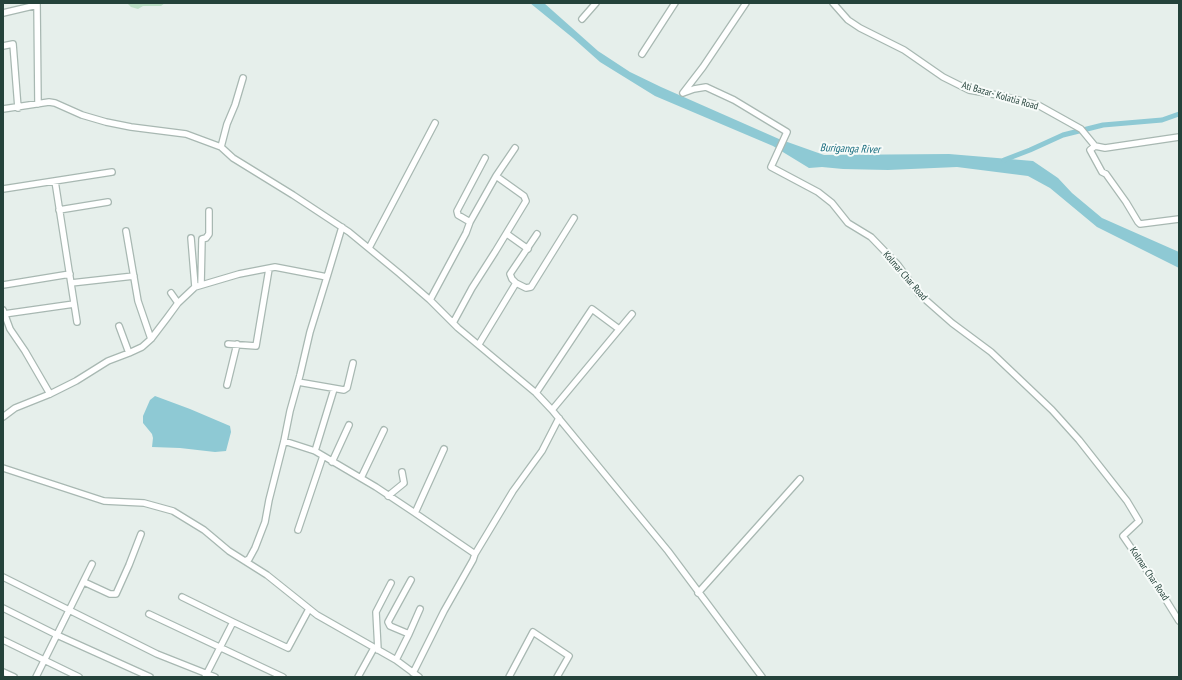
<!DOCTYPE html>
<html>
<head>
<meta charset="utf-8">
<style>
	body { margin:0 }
	#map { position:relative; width:1182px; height:680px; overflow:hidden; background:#e6efeb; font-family:"PT Sans Narrow",sans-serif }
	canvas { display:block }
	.frame { position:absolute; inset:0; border:4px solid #24423a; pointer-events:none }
</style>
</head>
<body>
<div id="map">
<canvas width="1182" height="680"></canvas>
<div class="frame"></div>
</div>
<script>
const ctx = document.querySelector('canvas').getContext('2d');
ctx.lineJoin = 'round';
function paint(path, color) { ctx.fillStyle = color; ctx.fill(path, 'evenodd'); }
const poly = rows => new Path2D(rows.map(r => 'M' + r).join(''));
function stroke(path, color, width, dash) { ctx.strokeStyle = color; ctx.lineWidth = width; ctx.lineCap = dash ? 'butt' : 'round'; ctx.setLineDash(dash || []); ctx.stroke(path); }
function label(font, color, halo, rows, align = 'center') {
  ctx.font = font + ' "PT Sans Narrow",sans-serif'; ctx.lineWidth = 4; ctx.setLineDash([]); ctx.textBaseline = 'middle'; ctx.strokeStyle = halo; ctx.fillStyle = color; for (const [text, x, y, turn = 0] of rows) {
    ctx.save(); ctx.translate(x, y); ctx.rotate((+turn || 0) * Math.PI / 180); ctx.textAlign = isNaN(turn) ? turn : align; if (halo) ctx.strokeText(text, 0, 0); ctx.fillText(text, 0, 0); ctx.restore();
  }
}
paint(poly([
	[127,3,165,3,161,6,143,6,138,9,131,7]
]), '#bfe0c8');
paint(poly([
	[530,3,544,3,598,51,630,72,661,87,779,139,824,155,949,154,1033,161,1058,178,1072,193,1102,218,1179,252,1179,268,1097,227,1050,188,1028,176,957,167,888,170,843,169,822,167,809,168,773,146,655,96,600,62,573,38],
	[155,396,190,409,230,426,231,432,226,451,215,452,180,448,152,447,153,438,152,434,143,423,143,416,150,400]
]), '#8ec9d4');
stroke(poly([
	[1004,160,1030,150,1063,135,1103,125,1162,120,1179,114]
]), '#8ec9d4', 5);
const street = poly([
	[37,3,38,104],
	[746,3,703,67,683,93,694,89,706,87,734,100,787,132,771,167,818,192,832,203,848,223,871,237,898,265,919,294,952,323,991,352,1052,410,1079,440,1127,501,1139,521,1123,536,1156,584,1179,621],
	[833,3,848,20,860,28,904,50,943,77,969,90,1003,96,1038,105,1081,129,1095,146,1105,148,1179,137],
	[3,13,37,5],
	[582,19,596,3],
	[3,46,13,44,18,108],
	[642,54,675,3],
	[3,109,49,102,55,103,82,115,106,122,131,127,186,134,221,147,233,158,293,195,349,232,400,274,430,300,458,328,536,393,552,410,668,551,762,677],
	[1095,146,1090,150,1102,172,1106,174,1126,202,1138,222,1140,224,1179,219],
	[221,147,227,124,235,105,243,78],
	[55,181,77,322],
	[3,189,112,172],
	[59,210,108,202],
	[470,222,496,176,515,148],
	[126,231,138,301,151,339],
	[507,234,528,249],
	[191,238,195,287],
	[369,248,435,123],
	[71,283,134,276],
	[516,283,512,279,510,274,537,234],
	[3,285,70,274],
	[201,285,202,239,206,238,209,234,209,211],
	[171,293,178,303],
	[430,300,466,233,470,222,458,215,457,211,485,158],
	[3,310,10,329,25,351,50,394],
	[4,314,74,304],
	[453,323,472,288,495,252,526,201,524,196,496,176],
	[119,326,129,353],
	[228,344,256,346,269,269],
	[479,344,516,283,526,288,531,287,574,218],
	[298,382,344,390,347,388,353,363],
	[227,385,237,344],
	[536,393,592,309,619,329],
	[552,410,632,314],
	[3,417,15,408,50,394,76,381,108,361,129,353,142,347,151,339,167,318,178,303,195,287,239,274,275,267,327,277,342,227],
	[284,441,315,451,376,487,415,513],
	[444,449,415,513,475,554],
	[315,451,334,389],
	[332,462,349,425],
	[3,468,104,501,144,503,173,511,204,530,229,551,267,575,317,615,396,660,419,677],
	[361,478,384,430],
	[388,496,404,483,402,472],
	[298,530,323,456],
	[245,561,249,559,255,548,265,522,269,500,284,441,290,411,300,375,310,332,327,277],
	[3,577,157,654,215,677],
	[84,582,110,594,116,594,129,565,141,534],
	[698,593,800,479],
	[182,597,233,622],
	[3,608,57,635,150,677],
	[149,614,283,677],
	[409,634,390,626,388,622,411,580],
	[3,640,79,677],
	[378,650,376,612,391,583],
	[396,660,409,634,420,609],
	[3,672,14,677],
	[413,673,444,611,473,560,475,554,513,491,542,451,559,418],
	[36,677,92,564],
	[205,677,233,622,288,648,309,609],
	[358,677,374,648],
	[509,677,533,632,569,656,557,677]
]);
stroke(street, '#a8b8b2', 8);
stroke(street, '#fff', 5.5);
label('10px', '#24423a', '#f7fbf9', [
	["Ati Bazar- Kolatia Road",1000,96,16],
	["Kolmar Char Road",905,276,49],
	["Kolmar Char Road",1149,574,56]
]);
label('italic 11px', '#1c6f80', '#f7fbf9', [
	["Buriganga River",850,149,2]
]);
</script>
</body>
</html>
